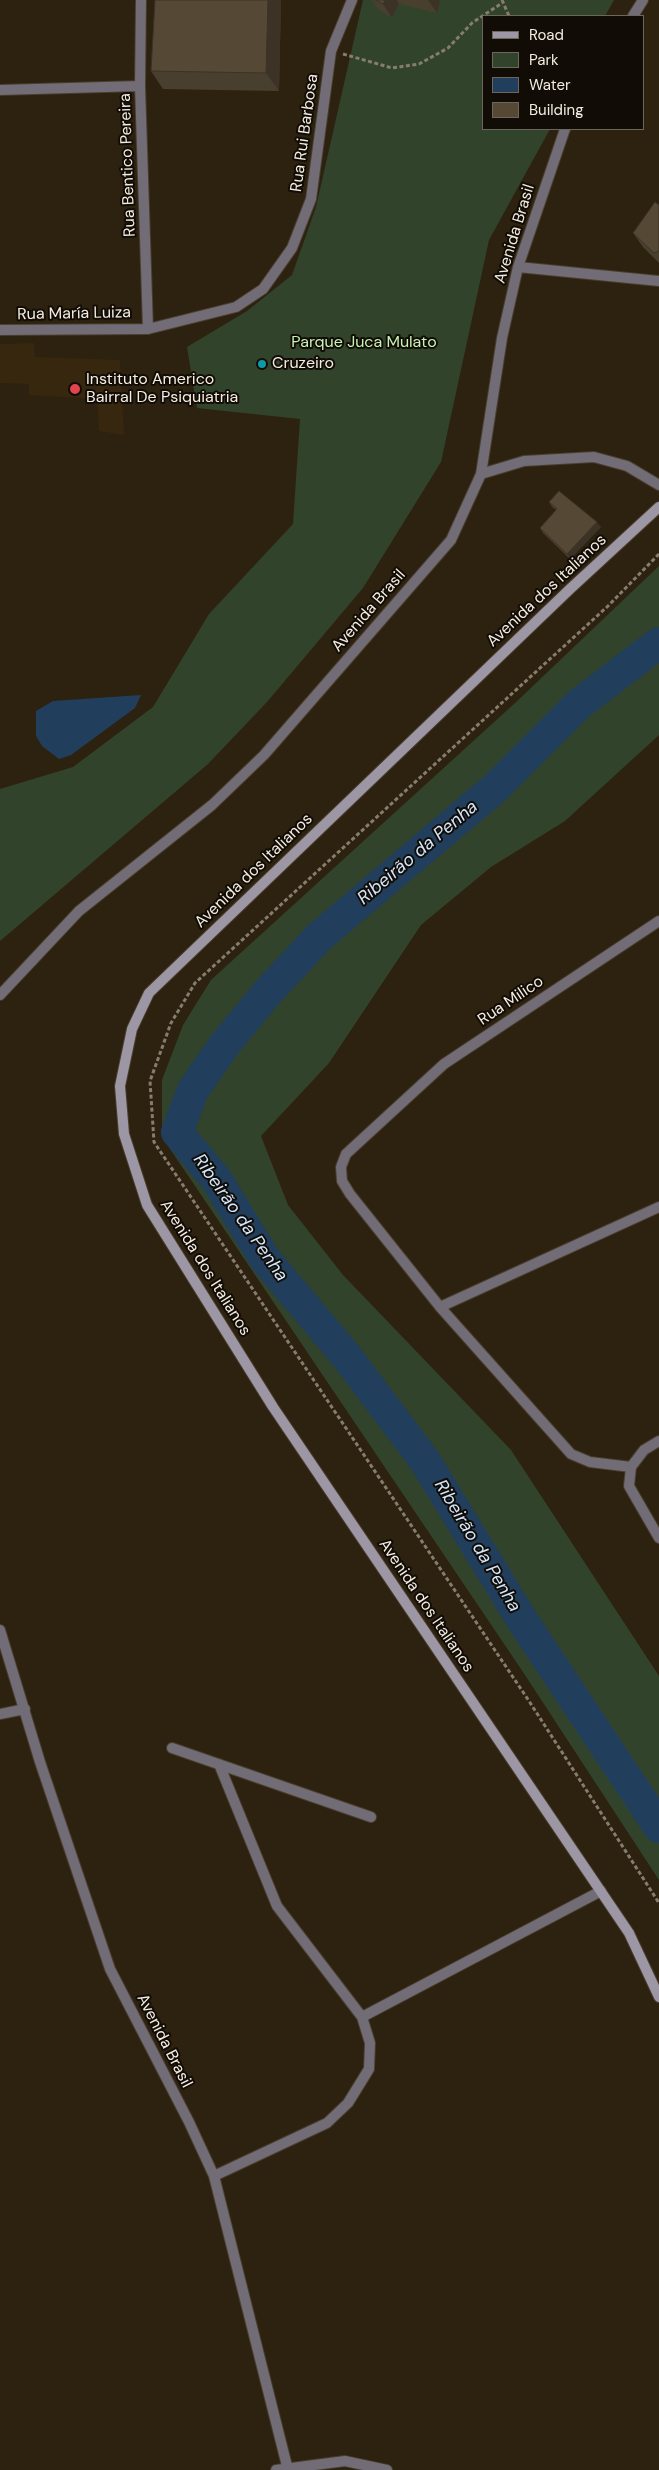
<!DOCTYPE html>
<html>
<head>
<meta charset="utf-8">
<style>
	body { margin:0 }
	#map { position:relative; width:659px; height:2470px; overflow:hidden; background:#2d2210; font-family:"DM Sans",sans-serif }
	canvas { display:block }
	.legend { position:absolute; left:482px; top:15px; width:162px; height:115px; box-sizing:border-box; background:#110c05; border:1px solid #6c665d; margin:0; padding:6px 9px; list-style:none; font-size:15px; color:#f5ede2 }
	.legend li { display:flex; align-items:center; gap:10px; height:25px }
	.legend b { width:25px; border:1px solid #6c665d }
</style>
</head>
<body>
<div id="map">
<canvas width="659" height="2470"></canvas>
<ul class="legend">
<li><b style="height:6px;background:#9d96a5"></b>Road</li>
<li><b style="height:14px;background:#32432c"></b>Park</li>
<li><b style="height:14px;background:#213f5d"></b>Water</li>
<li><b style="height:14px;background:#554936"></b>Building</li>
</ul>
</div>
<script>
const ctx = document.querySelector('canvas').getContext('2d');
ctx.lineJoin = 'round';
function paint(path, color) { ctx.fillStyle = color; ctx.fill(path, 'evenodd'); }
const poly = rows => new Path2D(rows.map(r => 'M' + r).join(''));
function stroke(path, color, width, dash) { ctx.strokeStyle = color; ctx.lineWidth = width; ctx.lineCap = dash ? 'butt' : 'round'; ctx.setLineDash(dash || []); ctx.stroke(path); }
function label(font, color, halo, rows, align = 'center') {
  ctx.font = font + ' "DM Sans",sans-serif'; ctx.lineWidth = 4; ctx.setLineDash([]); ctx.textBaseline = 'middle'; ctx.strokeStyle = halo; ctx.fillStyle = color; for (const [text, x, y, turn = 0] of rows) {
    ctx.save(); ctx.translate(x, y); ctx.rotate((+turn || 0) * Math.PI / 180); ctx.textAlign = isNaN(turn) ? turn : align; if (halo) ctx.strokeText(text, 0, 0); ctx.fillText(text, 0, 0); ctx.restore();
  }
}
paint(poly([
	[34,343,35,357,120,360,124,435,99,431,97,399,29,395,29,384,0,383,0,344]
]), '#36270e');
paint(poly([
	[363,0,614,0,605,16,483,16,483,129,550,129,489,240,441,462,363,588,267,702,208,764,0,941,0,789,73,767,153,707,209,614,293,524,300,419,197,408,187,347,247,311,292,275,316,207],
	[659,566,659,735,565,821,491,867,421,925,329,1063,261,1136,288,1205,343,1275,511,1450,659,1676,659,1880,523,1672,162,1137,162,1080,183,1025,211,980,515,703]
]), '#32432c');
paint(poly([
	[141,695,135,708,71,755,59,759,42,746,36,736,36,711,53,701]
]), '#213f5d');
stroke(poly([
	[659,643,579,704,494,789,319,937,267,993,225,1044,193,1090,177,1132,216,1179,265,1259,347,1357,425,1461,522,1620,659,1827]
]), '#213f5d', 32);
const street = poly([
	[141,0,140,86,148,329],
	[633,16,643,0],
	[0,90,140,86],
	[518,267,659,281],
	[0,330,148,329,236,307,263,289,292,248,311,199,331,51,352,0],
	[481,474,524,461,594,457,627,466,659,485],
	[0,995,79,911,212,805,264,755,451,540,481,474,502,338,518,267,565,129],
	[440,1307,659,1207],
	[659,1441,644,1450,631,1467,629,1486,659,1538],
	[631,1467,590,1462,571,1454,440,1307,350,1194,342,1181,341,1167,346,1154,444,1064,659,921],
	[0,1630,40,1762,110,1969,189,2122,214,2176,288,2470],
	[0,1714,25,1709],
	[172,1748,371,1817],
	[362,2017,601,1891],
	[214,2176,327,2123,348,2103,369,2069,370,2043,362,2017,277,1906,219,1764],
	[276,2470,345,2461,387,2470]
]);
const secondary = poly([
	[659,507,570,589,149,993,132,1029,120,1086,124,1134,147,1205,273,1407,629,1933,659,1997]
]);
stroke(street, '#493e2d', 12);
stroke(secondary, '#493e2d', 12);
stroke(poly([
	[502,0,509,16],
	[343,54,392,68,419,64,448,48,472,23,502,3],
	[659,554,608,606,195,983,171,1023,150,1081,154,1142,529,1701,659,1903]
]), '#867d6e', 3, [4, 2.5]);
stroke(street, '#716c76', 10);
stroke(secondary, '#9d96a5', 10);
paint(poly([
	[281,0,279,91,163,89,151,71],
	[372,0,440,0,437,13,399,4,392,18,379,10],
	[659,205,659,263,643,247,633,233],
	[549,502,601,527,570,559,543,533,540,528,556,510,552,507]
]), '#493f2e');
paint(poly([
	[268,0,281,0,279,91,266,73],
	[385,0,397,0,399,4,392,18,383,4],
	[428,0,440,0,437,13],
	[597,522,601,527,570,559,567,554]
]), '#3c3326');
const building = poly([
	[155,0,268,0,266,73,151,71,155,0],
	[376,0,385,0,383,4,376,0],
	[655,202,659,205,659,251,654,253,633,233,655,202],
	[559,491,597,522,567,554,540,528,557,509,549,502,559,491]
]);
paint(building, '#554936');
stroke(building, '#3c3326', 1);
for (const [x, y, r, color] of [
	[262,364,5,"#0f9aa8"],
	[75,389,6,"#e0444e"]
]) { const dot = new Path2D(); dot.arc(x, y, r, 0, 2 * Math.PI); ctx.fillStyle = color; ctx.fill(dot); stroke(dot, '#110c05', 2); }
label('16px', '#f5ede2', '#110c05', [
	["Rua Rui Barbosa",305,133,-82],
	["Rua Bentico Pereira",128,165,-92],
	["Avenida Brasil",515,234,-73],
	["Rua María Luiza",74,314,-1],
	["Avenida dos Italianos",547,591,-43],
	["Avenida Brasil",369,611,-49],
	["Avenida dos Italianos",254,871,-44],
	["Rua Milico",511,1001,-34],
	["Avenida dos Italianos",205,1268,58],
	["Avenida dos Italianos",426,1606,56],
	["Avenida Brasil",164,2041,63]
]);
label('16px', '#c6f3b6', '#110c05', [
	["Parque Juca Mulato",364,343]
]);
label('16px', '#f5ede2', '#110c05', [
	["Cruzeiro",272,364],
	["Instituto Americo",86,380],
	["Bairral De Psiquiatria",86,398]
], 'left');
label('italic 18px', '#d2e6fc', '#110c05', [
	["Ribeirão da Penha",418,853,-40],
	["Ribeirão da Penha",240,1218,55],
	["Ribeirão da Penha",477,1546,59]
]);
</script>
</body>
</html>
